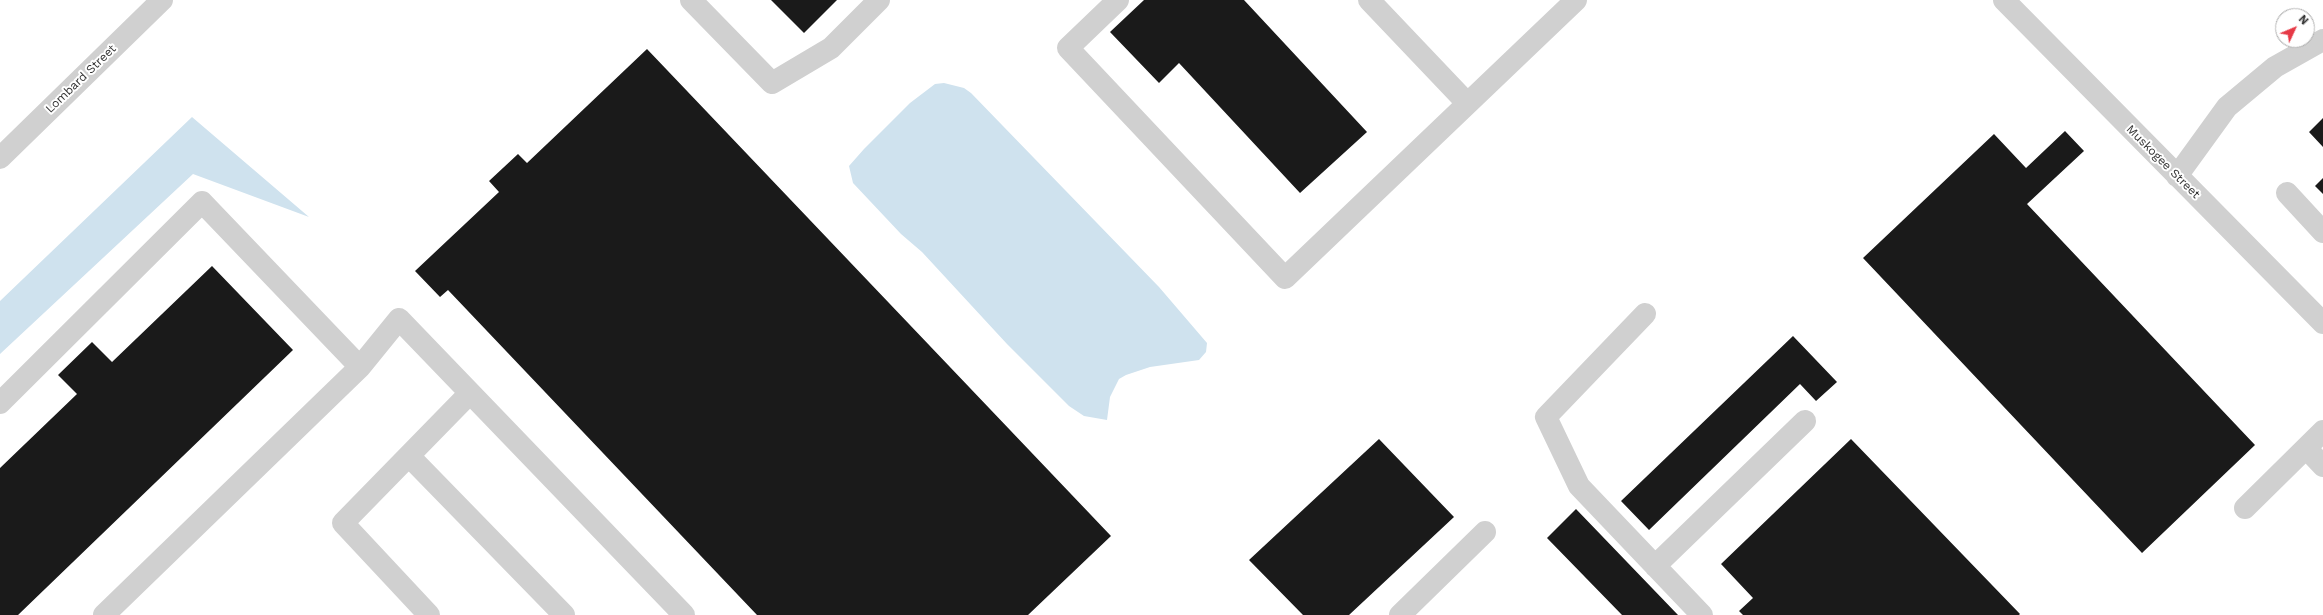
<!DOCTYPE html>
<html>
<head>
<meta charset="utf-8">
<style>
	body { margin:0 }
	#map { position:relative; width:2323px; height:615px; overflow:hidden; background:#fff; font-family:"Work Sans",sans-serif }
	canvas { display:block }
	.north { position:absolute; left:2275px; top:8px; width:40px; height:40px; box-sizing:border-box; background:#fff; border:1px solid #adadad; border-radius:50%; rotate:46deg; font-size:11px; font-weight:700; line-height:16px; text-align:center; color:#333 }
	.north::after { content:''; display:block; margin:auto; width:14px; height:18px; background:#e63946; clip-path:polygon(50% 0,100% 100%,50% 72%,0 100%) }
</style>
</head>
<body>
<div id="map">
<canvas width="2323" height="615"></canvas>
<div class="north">N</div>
</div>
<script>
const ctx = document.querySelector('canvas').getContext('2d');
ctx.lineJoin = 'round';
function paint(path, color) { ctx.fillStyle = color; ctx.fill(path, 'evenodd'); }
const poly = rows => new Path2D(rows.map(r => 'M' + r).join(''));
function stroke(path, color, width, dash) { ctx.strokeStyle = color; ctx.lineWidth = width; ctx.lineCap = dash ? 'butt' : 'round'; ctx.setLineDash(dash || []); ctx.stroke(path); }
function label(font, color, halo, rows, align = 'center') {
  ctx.font = font + ' "Work Sans",sans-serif'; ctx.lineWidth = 4; ctx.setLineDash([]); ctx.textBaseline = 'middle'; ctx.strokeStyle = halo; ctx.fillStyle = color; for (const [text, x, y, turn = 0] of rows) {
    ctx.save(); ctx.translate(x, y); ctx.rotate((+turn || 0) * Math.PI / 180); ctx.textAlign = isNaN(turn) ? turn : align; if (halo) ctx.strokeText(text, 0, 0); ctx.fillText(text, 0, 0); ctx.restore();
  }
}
paint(poly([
	[944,83,964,88,971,93,1159,287,1207,343,1206,352,1199,360,1150,367,1126,375,1119,379,1110,397,1107,420,1084,416,1069,406,1007,344,922,252,901,234,853,183,849,166,864,149,910,103,935,84],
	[192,117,309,217,193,174,0,354,0,301]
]), '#cfe2ee');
paint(poly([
	[771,0,837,0,804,33],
	[1144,0,1244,0,1367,132,1300,193,1179,63,1159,83,1110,32],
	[647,49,1111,536,1028,615,757,615,448,290,440,297,415,271,499,192,489,181,518,154,527,163],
	[2323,118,2323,147,2309,132],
	[2065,131,2084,151,2027,204,2255,445,2142,553,1863,258,1994,134,2026,168],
	[2323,178,2323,194,2315,186],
	[212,266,293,350,18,615,0,615,0,468,77,394,58,375,92,342,112,362],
	[1793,336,1837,382,1816,401,1800,384,1649,530,1621,501],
	[1379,439,1454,517,1349,615,1303,615,1249,560],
	[1851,439,2020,614,2019,615,1743,615,1739,611,1753,598,1721,564],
	[1576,509,1678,615,1622,615,1547,538]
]), '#1a1a1a');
stroke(poly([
	[691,0,772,83,831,48,879,0],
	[1118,0,1068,48,1285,278,1576,0],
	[1369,0,1467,103],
	[2004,0,2323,323],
	[0,158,162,0],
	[2177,176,2227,107,2275,67,2323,40],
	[2287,193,2323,232],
	[1645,314,1546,417,1579,486,1702,615],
	[0,403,202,202,360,367],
	[2306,448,2323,466],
	[409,456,564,615],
	[2245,508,2323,431],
	[1655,566,1805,421],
	[104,615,360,367,399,319,684,615],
	[429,615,343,523,470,393],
	[1400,615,1485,532]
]), '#d0d0d0', 22);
label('12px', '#333', '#fff', [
	["Lombard Street",81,79,-44],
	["Muskogee Street",2163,162,45]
]);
</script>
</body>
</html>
